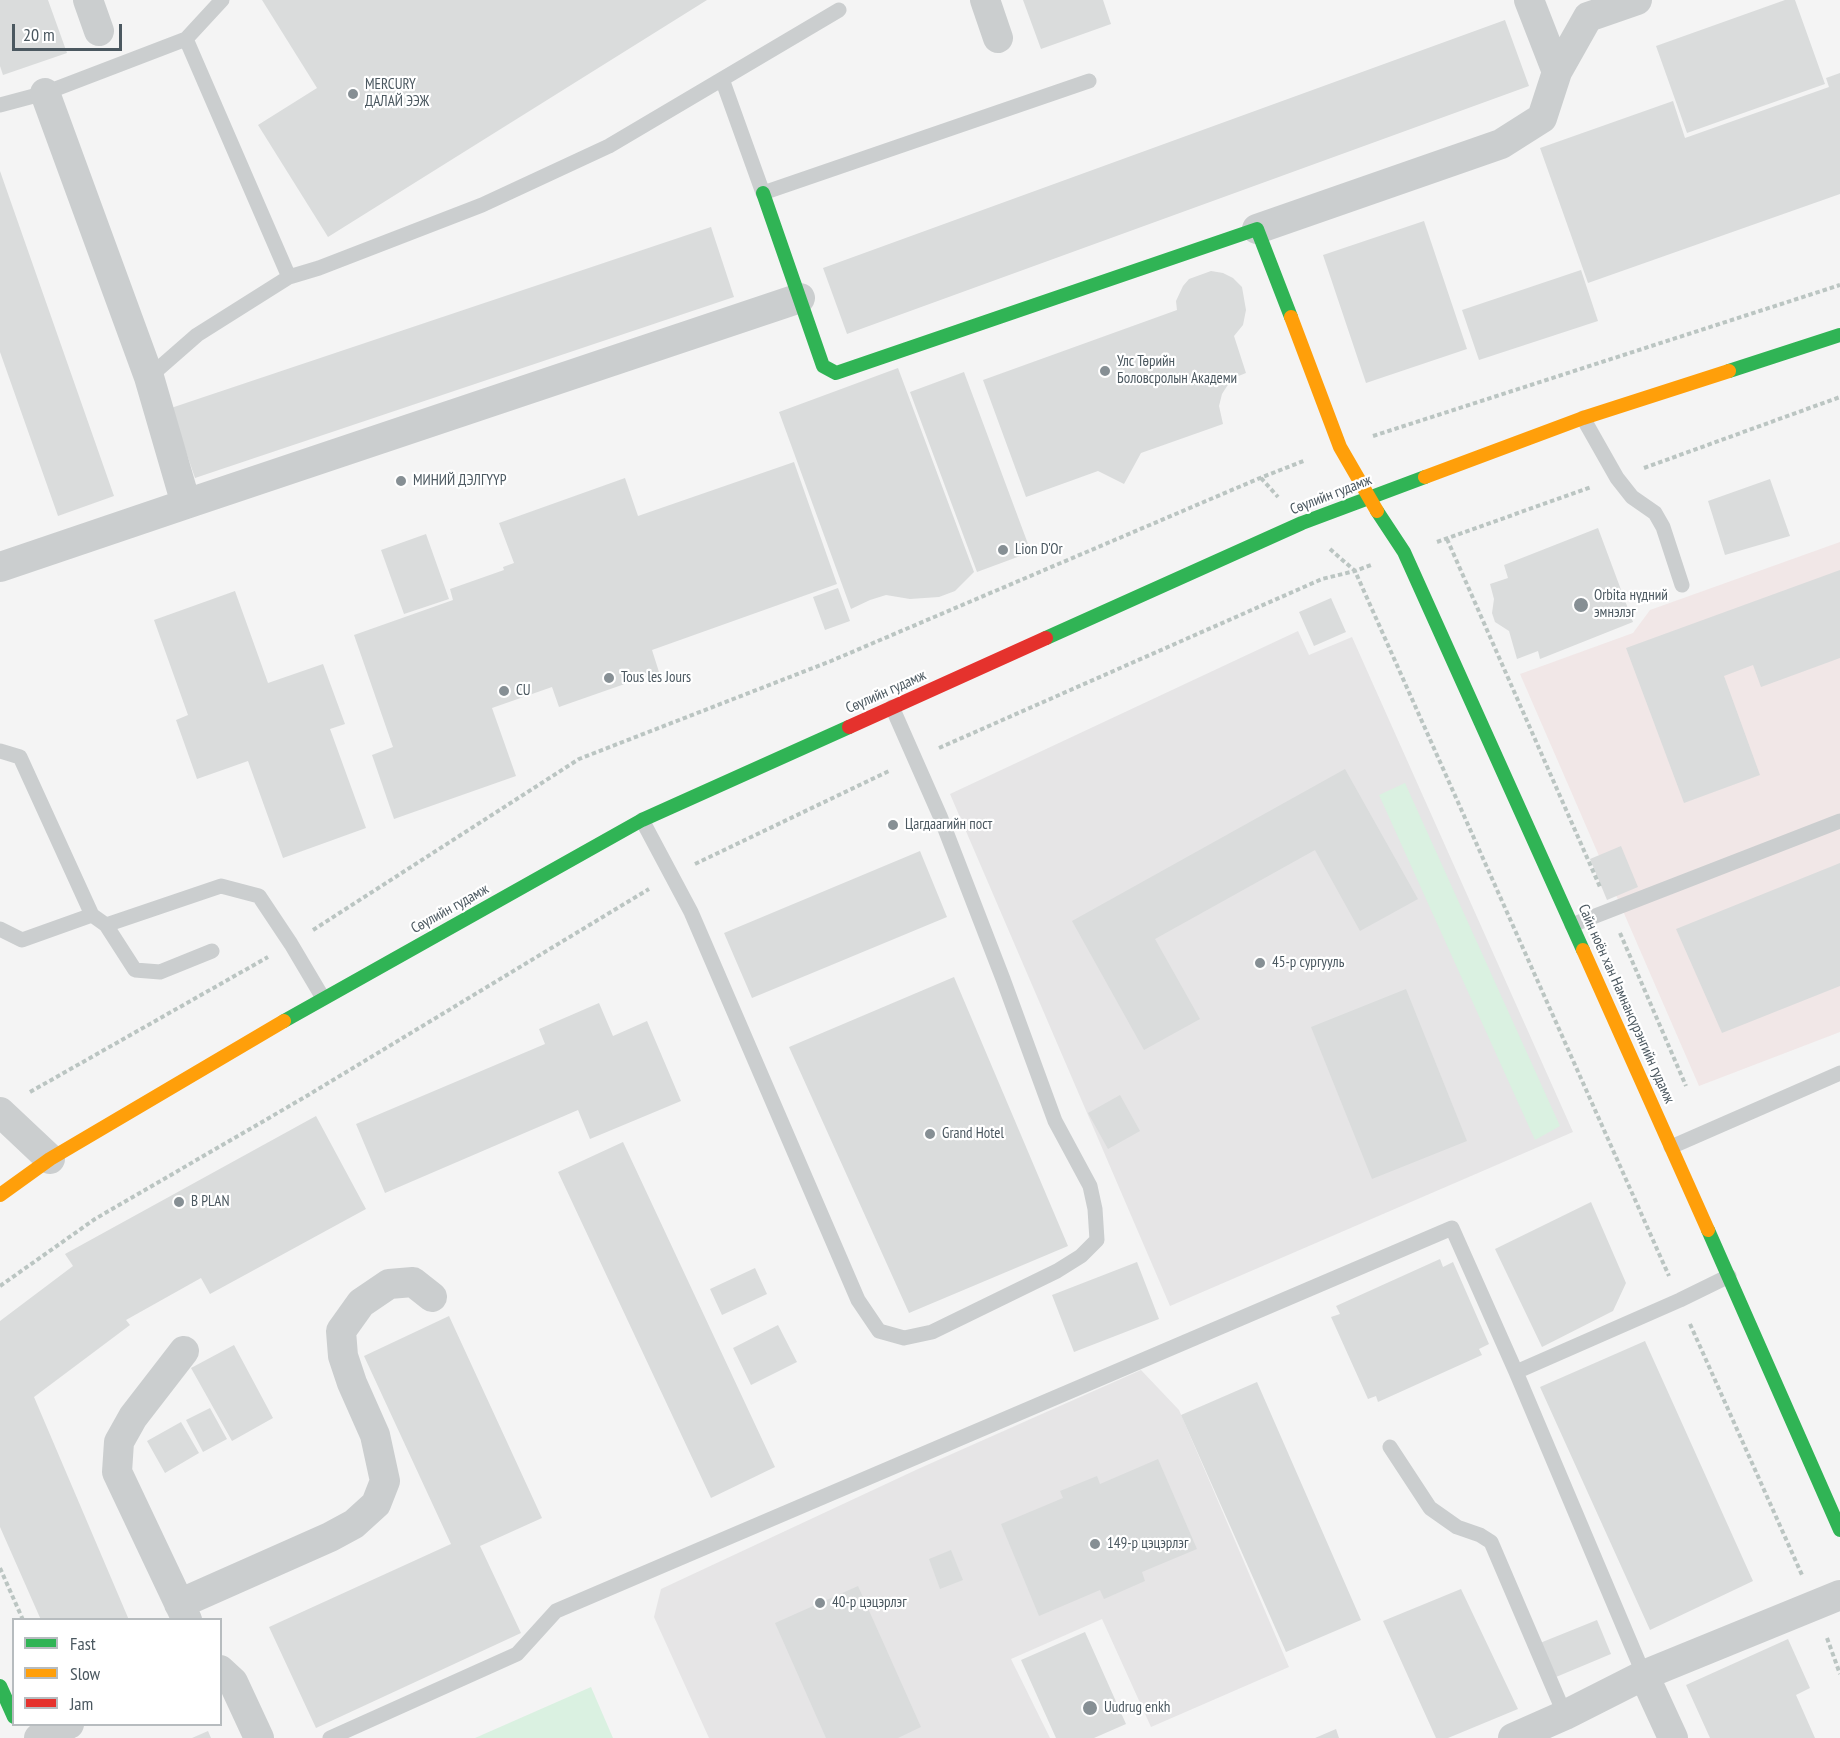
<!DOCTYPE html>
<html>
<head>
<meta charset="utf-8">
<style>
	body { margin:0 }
	#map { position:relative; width:1840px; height:1738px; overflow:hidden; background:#f4f4f4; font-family:"PT Sans Narrow",sans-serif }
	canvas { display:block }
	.legend { position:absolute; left:12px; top:1618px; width:210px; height:108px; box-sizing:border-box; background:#fff; border:2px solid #b7bcbf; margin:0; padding:8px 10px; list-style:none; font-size:18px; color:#4b5860 }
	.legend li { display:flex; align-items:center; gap:12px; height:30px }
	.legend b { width:30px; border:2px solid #b7bcbf }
	.scale { position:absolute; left:12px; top:24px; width:110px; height:27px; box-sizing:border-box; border:3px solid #4b5860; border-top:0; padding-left:8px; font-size:18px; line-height:21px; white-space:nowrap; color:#4b5860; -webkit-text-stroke:4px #fff; paint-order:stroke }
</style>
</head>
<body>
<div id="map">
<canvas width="1840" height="1738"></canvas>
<ul class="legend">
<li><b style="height:8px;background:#30b455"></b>Fast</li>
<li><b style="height:8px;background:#ff9f0a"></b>Slow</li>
<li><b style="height:8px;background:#e5322d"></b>Jam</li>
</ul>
<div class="scale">20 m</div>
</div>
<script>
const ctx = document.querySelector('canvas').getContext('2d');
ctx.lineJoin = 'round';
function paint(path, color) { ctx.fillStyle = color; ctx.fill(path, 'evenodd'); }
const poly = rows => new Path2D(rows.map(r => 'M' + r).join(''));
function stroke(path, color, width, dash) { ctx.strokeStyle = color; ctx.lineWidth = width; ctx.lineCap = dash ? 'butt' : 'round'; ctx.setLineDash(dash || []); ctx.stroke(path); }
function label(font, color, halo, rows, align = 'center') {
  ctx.font = font + ' "PT Sans Narrow",sans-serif'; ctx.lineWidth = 4.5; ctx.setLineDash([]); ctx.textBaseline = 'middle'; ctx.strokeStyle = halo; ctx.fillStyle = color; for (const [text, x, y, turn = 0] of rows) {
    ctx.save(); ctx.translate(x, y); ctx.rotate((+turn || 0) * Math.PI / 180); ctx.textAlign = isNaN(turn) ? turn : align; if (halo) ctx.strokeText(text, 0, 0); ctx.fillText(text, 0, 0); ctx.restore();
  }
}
paint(poly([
	[1298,631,1309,655,1352,637,1573,1132,1170,1306,950,794],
	[1141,1370,1179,1410,1289,1667,1151,1727,1102,1619,1011,1659,1050,1738,709,1738,654,1617,661,1589,918,1469]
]), '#e6e5e6');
paint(poly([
	[1840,542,1840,1032,1699,1086,1520,674,1633,633,1650,610]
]), '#f1e7e7');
paint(poly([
	[1405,783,1560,1126,1535,1140,1379,795],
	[591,1687,613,1738,475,1738]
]), '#daf1e1');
paint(poly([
	[0,0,48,0,67,53,3,75,0,66],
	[262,0,707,0,328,237,258,125,317,88],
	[1023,0,1103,0,1111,24,1041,49],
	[1785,0,1795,0,1825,84,1687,133,1656,46],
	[1505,20,1529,86,847,334,823,268],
	[1840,73,1840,194,1588,283,1540,148,1673,101,1685,138,1829,87,1826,78],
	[0,171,114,496,58,516,0,352],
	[1424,221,1467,349,1366,383,1323,255],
	[711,227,734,297,195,478,171,408],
	[1581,270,1598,321,1479,360,1462,310],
	[1211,271,1223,273,1233,278,1242,287,1246,310,1243,325,1234,336,1246,373,1236,377,1229,383,1222,394,1219,406,1223,424,1141,453,1124,484,1098,471,1026,497,983,380,1177,310,1176,301,1183,286,1189,279],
	[898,368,974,572,955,591,939,597,910,599,886,595,870,600,851,609,779,412],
	[964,372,1031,552,977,572,910,392],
	[794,462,837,584,652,650,659,672,559,707,552,687,492,708,516,776,394,819,372,755,393,747,354,635,453,600,450,589,504,570,503,567,514,563,499,523,625,478,638,516],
	[1770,479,1790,536,1725,555,1708,501],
	[1598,528,1633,622,1540,659,1538,651,1517,659,1509,631,1495,622,1492,613,1494,599,1490,584,1508,578,1504,565],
	[426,534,449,599,404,614,381,550],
	[1840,570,1840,658,1761,687,1753,665,1724,676,1760,775,1684,803,1626,648],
	[838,588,850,621,825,630,813,597],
	[235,591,268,683,323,664,345,724,330,729,366,828,283,858,248,761,197,779,176,720,188,715,154,620],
	[1331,598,1346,632,1314,646,1299,612],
	[1345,769,1418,899,1360,931,1315,850,1155,939,1200,1019,1144,1050,1072,921],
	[1621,846,1638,887,1607,900,1590,859],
	[920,851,947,917,752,998,724,933],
	[1840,863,1840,986,1722,1033,1676,929],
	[954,977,1068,1246,909,1313,789,1047],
	[1406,989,1467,1141,1372,1179,1311,1027],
	[599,1003,613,1036,647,1021,681,1101,590,1139,578,1110,385,1193,356,1124,545,1044,539,1029],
	[1120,1095,1140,1131,1108,1149,1088,1113],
	[316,1116,366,1209,210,1294,201,1278,126,1320,130,1325,34,1397,129,1620,41,1620,0,1527,0,1321,73,1266,65,1254],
	[623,1142,775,1467,711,1498,558,1172],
	[1591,1202,1626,1283,1613,1311,1542,1347,1495,1249],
	[1440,1259,1443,1267,1453,1262,1489,1344,1479,1349,1482,1355,1378,1402,1376,1396,1368,1399,1331,1317,1340,1314,1336,1306],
	[1137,1262,1159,1319,1074,1352,1052,1295],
	[755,1268,767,1294,722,1315,710,1289],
	[449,1316,542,1518,480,1546,521,1633,316,1728,269,1627,451,1544,364,1356],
	[778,1325,797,1362,751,1385,733,1348],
	[1645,1341,1753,1581,1650,1630,1540,1387],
	[234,1345,273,1418,232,1441,191,1368],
	[1257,1382,1361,1620,1286,1652,1181,1415],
	[210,1408,227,1439,203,1452,186,1420],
	[181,1422,199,1453,165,1473,147,1441],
	[1158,1459,1197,1549,1142,1572,1145,1581,1104,1599,1100,1590,1039,1616,1001,1524,1063,1498,1060,1491,1097,1476,1100,1484],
	[951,1550,963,1580,940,1589,929,1559],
	[858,1586,921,1727,898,1738,826,1738,775,1623],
	[1461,1589,1518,1709,1448,1738,1436,1738,1383,1621],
	[1597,1620,1611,1654,1556,1677,1540,1643],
	[1085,1632,1126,1724,1094,1738,1056,1738,1021,1660],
	[1788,1639,1810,1688,1796,1695,1815,1738,1710,1738,1686,1685],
	[1336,1729,1339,1738,1315,1738],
	[208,1731,211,1738,192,1738]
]), '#dadcdc');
stroke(poly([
	[1373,436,1840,285],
	[1644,468,1840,397],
	[1261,478,1278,497],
	[1447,539,1600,887],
	[1437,542,1591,487],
	[1330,549,1355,571,1669,1276],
	[939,748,1322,579,1355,571,1371,565],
	[695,864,891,770],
	[313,930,579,759,831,661,1260,478,1306,460],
	[1620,933,1686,1086],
	[30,1092,268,957],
	[0,1286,95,1219,305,1097,649,889],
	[1690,1324,1802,1575],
	[0,1568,23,1620],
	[1827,1638,1840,1674]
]), '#bbc5c2', 4, [4.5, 3]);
stroke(poly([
	[186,39,289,277],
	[722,79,763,193,1089,81],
	[0,105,45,93,186,39,222,0],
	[149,377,197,335,289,277,319,268,482,205,609,146,839,10],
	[1583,418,1617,478,1632,497,1655,513,1663,527,1682,585],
	[0,751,20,757,92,915,106,925,221,886,259,896,291,944,323,998],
	[642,820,691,912,858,1300,879,1331,904,1338,932,1332,1057,1271,1081,1256,1097,1240,1095,1209,1090,1186,1055,1121,1003,979,940,816,892,707],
	[106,925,135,970,160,972,212,951],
	[1572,925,1840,821],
	[0,929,22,940,92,915],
	[1671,1147,1840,1073],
	[1516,1372,1680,1300,1729,1276],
	[1390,1447,1430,1508,1457,1527,1480,1535,1491,1542,1565,1715],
	[330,1738,517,1654,556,1611,1452,1228,1516,1372,1644,1675]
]), '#cbcecf', 15);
stroke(poly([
	[88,0,99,31],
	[985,0,998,38],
	[1529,0,1557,72],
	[1257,229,1501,144,1542,118,1557,72,1588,17,1637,0],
	[186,504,800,298],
	[0,567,186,504,149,377,45,93],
	[0,1112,50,1159],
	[184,1351,133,1417,119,1442,117,1472,187,1620],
	[179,1604,330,1537,354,1524,376,1504,385,1481,375,1435,352,1383,343,1356,341,1331,361,1303,389,1284,413,1282,432,1297],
	[220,1670,233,1682,259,1738],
	[1644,1675,1673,1738],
	[39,1738,69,1724],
	[1513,1738,1565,1715,1644,1675,1840,1595]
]), '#cbcecf', 30);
stroke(poly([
	[763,193,823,366,836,373,1257,229,1291,317],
	[1729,371,1840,335],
	[1377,511,1404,552,1583,950],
	[1046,638,1302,523,1425,477],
	[284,1021,642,820,849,727],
	[1708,1230,1840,1530],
	[0,1686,14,1717]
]), '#30b455', 14);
stroke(poly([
	[1291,317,1340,447,1377,511],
	[1425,477,1583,418,1729,371],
	[1583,950,1708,1230],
	[0,1195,50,1159,284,1021]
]), '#ff9f0a', 14);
stroke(poly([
	[849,727,1046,638]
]), '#e5322d', 14);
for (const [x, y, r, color] of [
	[353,94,6,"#868f94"],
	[1105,371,6,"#868f94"],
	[401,481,6,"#868f94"],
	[1003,550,6,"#868f94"],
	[1581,605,8,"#868f94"],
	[609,678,6,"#868f94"],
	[504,691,6,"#868f94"],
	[893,825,6,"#868f94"],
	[1260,963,6,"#868f94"],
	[930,1134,6,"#868f94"],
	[179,1202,6,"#868f94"],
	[1095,1544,6,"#868f94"],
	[820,1603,6,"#868f94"],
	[1090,1708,8,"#868f94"]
]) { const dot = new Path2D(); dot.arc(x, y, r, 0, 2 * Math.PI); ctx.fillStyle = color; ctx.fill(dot); stroke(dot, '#fff', 2); }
label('15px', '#4b5860', '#fff', [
	["MERCURY",365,85],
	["ДАЛАЙ ЭЭЖ",365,102],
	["Улс Төрийн",1117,362],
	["Боловсролын Академи",1117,379],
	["МИНИЙ ДЭЛГҮҮР",413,481],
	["Lion D'Or",1015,550],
	["Orbita нүдний",1594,596],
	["эмнэлэг",1594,613],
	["Tous les Jours",621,678],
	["CU",516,691],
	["Цагдаагийн пост",905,825],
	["45-р сургууль",1272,963],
	["Grand Hotel",942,1134],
	["B PLAN",191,1202],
	["149-р цэцэрлэг",1107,1544],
	["40-р цэцэрлэг",832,1603],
	["Uudrug enkh",1104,1708]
], 'left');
label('15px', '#4b5860', '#fff', [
	["Сөүлийн гудамж",1331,495,-21],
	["Сөүлийн гудамж",886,692,-24],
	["Сөүлийн гудамж",450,909,-29],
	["Сайн ноён хан Намнансүрэнгийн гудамж",1626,1004,66]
]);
</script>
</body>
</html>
